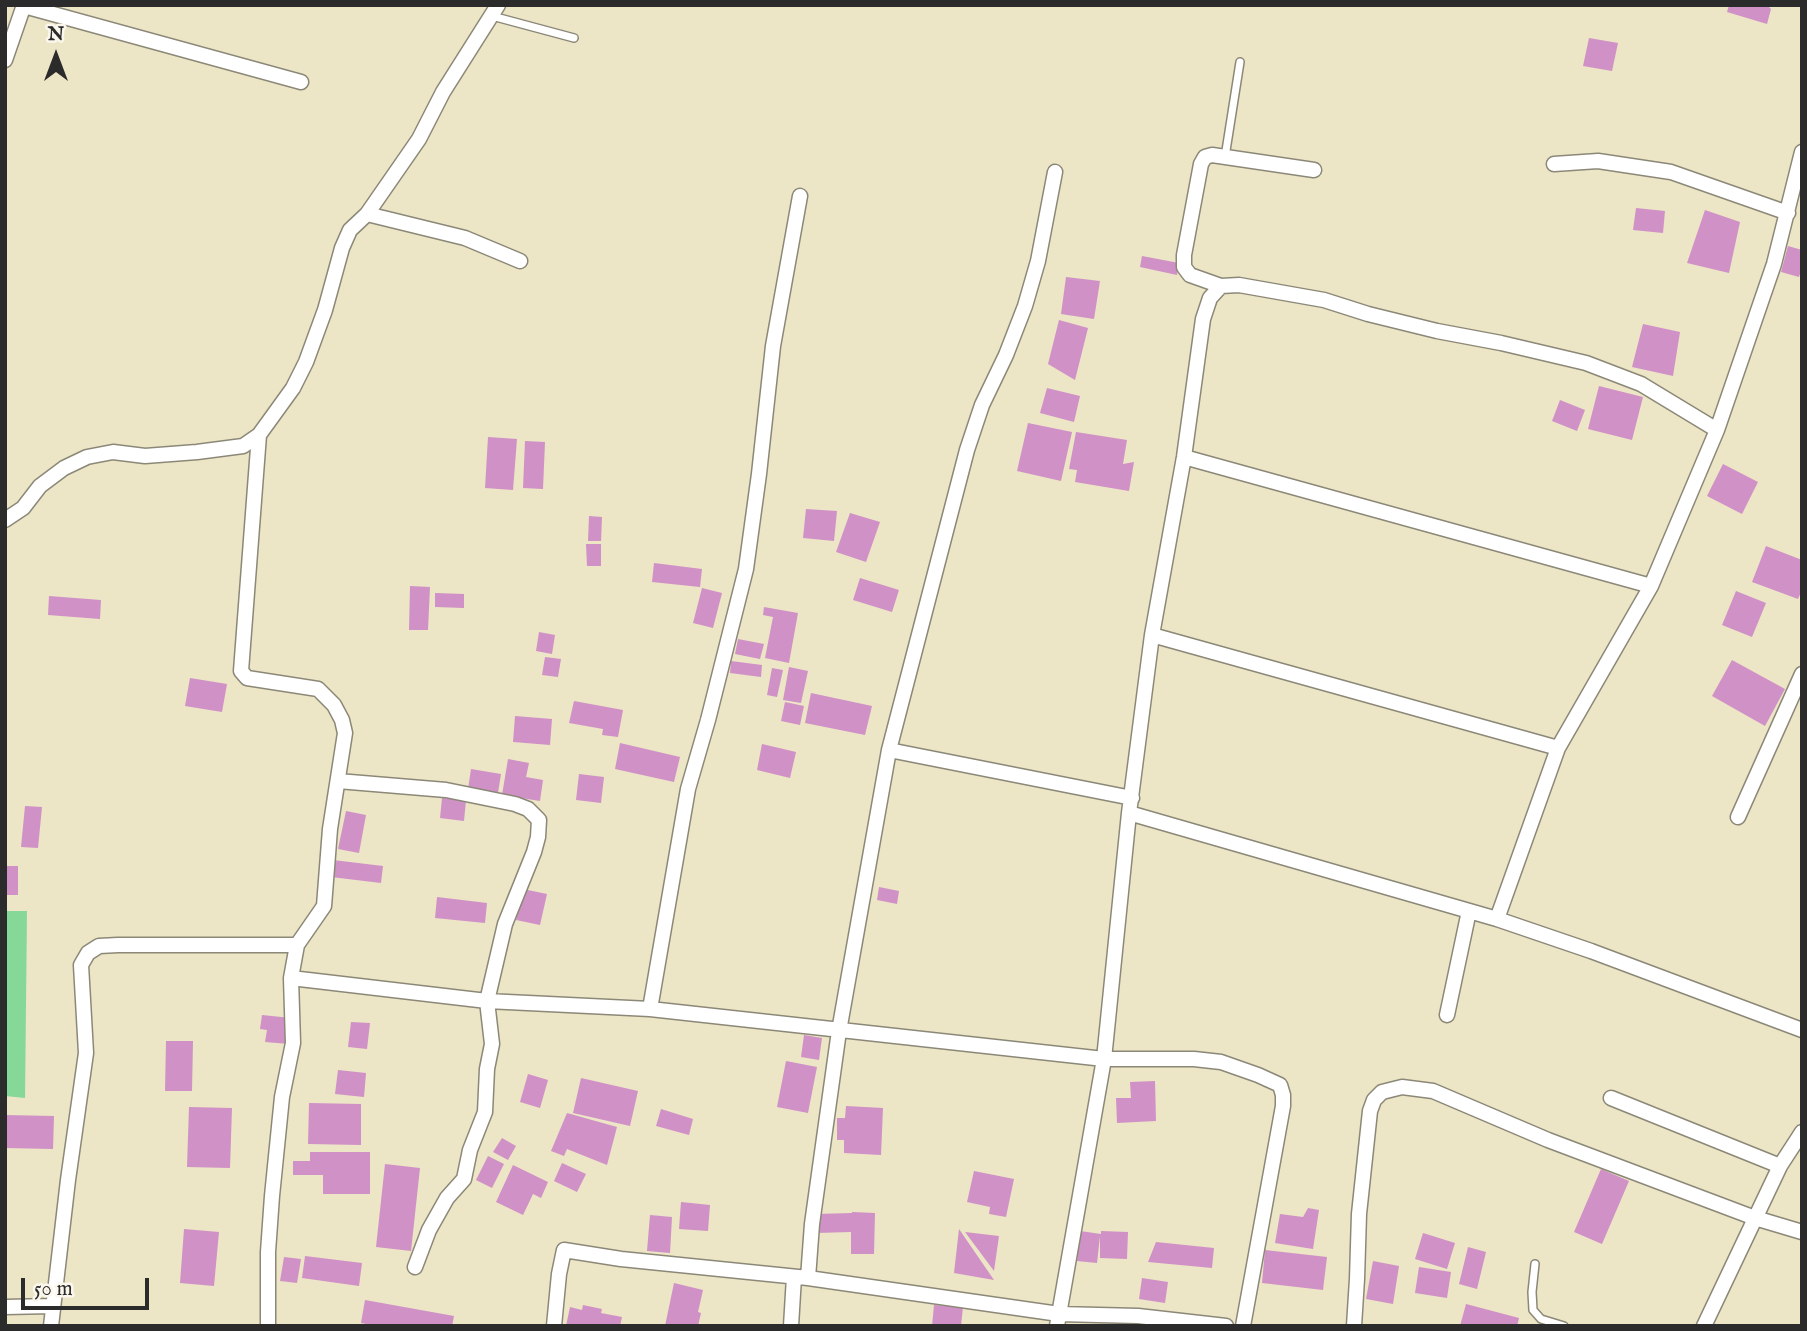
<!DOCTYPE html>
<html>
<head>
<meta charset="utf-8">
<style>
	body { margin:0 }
	#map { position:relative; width:1807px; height:1331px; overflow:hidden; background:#ece5c6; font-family:"IM FELL English",serif }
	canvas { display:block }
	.frame { position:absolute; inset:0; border:7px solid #2b2b2b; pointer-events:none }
	.north { position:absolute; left:21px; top:21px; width:70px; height:70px; -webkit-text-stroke:5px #fbf7ec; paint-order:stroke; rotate:0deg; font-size:19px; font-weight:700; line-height:28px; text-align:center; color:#2b2b2b }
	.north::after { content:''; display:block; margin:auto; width:24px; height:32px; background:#2b2b2b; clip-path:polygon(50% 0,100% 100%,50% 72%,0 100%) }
	.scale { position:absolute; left:21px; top:1278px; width:128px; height:32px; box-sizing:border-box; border:4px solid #2b2b2b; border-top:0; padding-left:9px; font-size:21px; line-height:24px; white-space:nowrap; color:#2b2b2b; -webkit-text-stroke:5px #fbf7ec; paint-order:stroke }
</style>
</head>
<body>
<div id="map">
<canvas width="1807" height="1331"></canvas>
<div class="frame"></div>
<div class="north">N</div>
<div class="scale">50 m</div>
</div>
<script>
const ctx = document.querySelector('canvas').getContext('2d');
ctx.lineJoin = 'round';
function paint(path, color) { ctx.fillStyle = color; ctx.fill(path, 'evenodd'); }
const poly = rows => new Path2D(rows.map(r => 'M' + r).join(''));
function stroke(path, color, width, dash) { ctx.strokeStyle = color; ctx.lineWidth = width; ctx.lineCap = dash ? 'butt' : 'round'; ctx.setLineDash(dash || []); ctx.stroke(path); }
paint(poly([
	[5,911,27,911,25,1098,5,1096]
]), '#86d898');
paint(poly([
	[1729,5,1767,5,1771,9,1767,24,1727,12],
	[1589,38,1618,43,1612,71,1583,66],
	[1636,208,1665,211,1663,233,1633,230],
	[1705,210,1740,222,1729,273,1687,263],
	[1788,246,1802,250,1802,268,1799,277,1781,272],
	[1142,256,1179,263,1177,275,1140,267],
	[1066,277,1100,281,1094,319,1061,314],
	[1059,320,1088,328,1075,380,1048,364],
	[1643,324,1680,332,1673,376,1632,367],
	[1599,386,1643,397,1632,440,1588,429],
	[1047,388,1080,396,1074,422,1040,413],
	[1560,400,1585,410,1577,431,1552,421],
	[1028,423,1072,432,1061,481,1017,471],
	[1076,432,1127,440,1123,464,1134,462,1129,491,1075,482,1077,470,1069,469],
	[488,437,517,439,513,490,485,488],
	[525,441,545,442,543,489,523,488],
	[1723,464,1758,482,1742,514,1707,496],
	[806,509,837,511,834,541,803,538],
	[850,513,880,522,866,562,836,552],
	[589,516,602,517,601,541,588,541],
	[586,544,601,544,601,566,587,566],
	[1766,546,1802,560,1802,590,1798,599,1752,582],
	[654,563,702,569,700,587,652,582],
	[860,578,899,590,892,612,853,600],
	[410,586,430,587,428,630,409,630],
	[702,588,722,593,713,628,693,623],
	[1736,591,1766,603,1752,637,1722,625],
	[435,593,464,594,464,608,435,607],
	[49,596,101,600,100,619,48,615],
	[764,607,798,613,789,663,765,658,773,617,763,615],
	[539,632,555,635,552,654,536,651],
	[738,639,764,644,760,659,735,654],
	[545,657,561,659,558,677,542,675],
	[1732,660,1785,689,1765,726,1712,696],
	[731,661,762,665,761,677,730,673],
	[789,667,808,671,801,703,783,700],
	[772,668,783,670,777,697,767,695],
	[190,678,227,684,222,712,185,706],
	[811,693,872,706,865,735,805,723],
	[574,701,623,710,618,737,602,735,603,729,569,723],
	[785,702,804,706,800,725,781,721],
	[515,716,552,719,550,745,513,742],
	[620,743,680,757,674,782,615,769],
	[762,744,796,752,790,778,757,770],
	[508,759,529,763,526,777,543,780,540,801,502,795],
	[471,769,501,774,498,793,468,789],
	[579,774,604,777,601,803,576,800],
	[442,798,466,800,464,821,440,818],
	[25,806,42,807,38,848,21,847],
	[346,811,366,815,359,853,338,849],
	[333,860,383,866,381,883,331,877],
	[5,866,18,866,18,895,5,895],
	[879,887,899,891,897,904,877,900],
	[523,889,547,894,540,925,516,920],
	[437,897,487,903,485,923,435,918],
	[262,1015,291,1018,289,1044,265,1042,267,1030,260,1029],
	[351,1022,370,1023,367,1049,348,1047],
	[804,1035,822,1038,819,1060,801,1057],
	[166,1041,193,1041,192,1091,165,1091],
	[786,1061,817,1067,808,1113,777,1107],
	[338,1070,366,1073,364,1097,335,1094],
	[528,1074,548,1080,540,1108,520,1102],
	[581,1078,638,1091,630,1126,573,1113],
	[1155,1081,1156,1121,1117,1123,1116,1098,1131,1098,1130,1082],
	[309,1103,361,1104,361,1145,308,1144],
	[846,1106,883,1108,881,1155,844,1153,844,1140,837,1140,837,1118,845,1118],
	[189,1107,232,1108,230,1168,187,1167],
	[661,1109,693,1119,689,1135,656,1126],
	[567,1113,617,1127,607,1165,567,1149,564,1156,551,1151],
	[5,1115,54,1116,53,1149,5,1148],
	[502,1138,516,1146,508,1160,493,1152],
	[310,1152,370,1152,370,1194,323,1194,323,1175,293,1175,293,1161,310,1161],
	[488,1156,504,1164,492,1188,476,1180],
	[562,1163,586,1174,577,1192,554,1181],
	[385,1164,420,1168,411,1251,376,1247],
	[513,1165,548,1182,541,1198,533,1194,523,1215,496,1202],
	[1601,1169,1629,1181,1602,1244,1574,1232],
	[974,1171,1014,1179,1006,1217,989,1214,990,1207,967,1202],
	[681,1202,710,1205,708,1231,679,1229],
	[1308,1208,1319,1210,1313,1249,1275,1243,1280,1214,1303,1217],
	[852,1212,875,1213,874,1254,851,1254,851,1232,816,1233,816,1214,852,1213],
	[650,1215,672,1217,670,1253,647,1251],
	[184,1229,219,1232,214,1286,180,1283],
	[959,1229,994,1280,954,1273],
	[1080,1231,1101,1234,1101,1231,1128,1232,1127,1259,1100,1258,1100,1236,1097,1263,1077,1261],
	[965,1232,999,1236,994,1271],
	[1423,1233,1455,1243,1447,1269,1415,1259],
	[1156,1242,1214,1248,1212,1268,1148,1262],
	[1468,1247,1486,1252,1477,1289,1459,1284],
	[1265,1250,1327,1257,1323,1290,1262,1283],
	[305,1256,362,1263,359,1286,302,1278],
	[284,1257,301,1259,297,1283,280,1281],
	[1373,1261,1399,1266,1393,1304,1366,1299],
	[1419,1267,1451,1272,1447,1298,1415,1293],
	[1142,1278,1168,1282,1165,1303,1139,1299],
	[674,1283,703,1290,698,1312,701,1313,698,1326,665,1326],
	[365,1300,454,1316,452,1326,377,1326,361,1323],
	[1466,1304,1519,1318,1517,1326,1460,1326],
	[583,1305,602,1309,601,1313,622,1317,620,1326,566,1326,570,1307,582,1310],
	[934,1305,963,1307,961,1326,932,1326]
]), '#d091c7');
const lane = poly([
	[492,16,574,38],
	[1225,157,1240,62],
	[1535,1264,1532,1292,1533,1310,1541,1319,1564,1326]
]);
const street = poly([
	[24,6,301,82],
	[5,60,24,5],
	[1554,164,1598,161,1671,172,1788,213],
	[1314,170,1212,155,1205,157,1201,164,1184,255,1184,267,1190,275,1221,286,1239,285,1324,300,1368,314,1437,331,1501,343,1586,363,1641,384,1717,430],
	[367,214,465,238,520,261],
	[259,435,241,671,247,678,318,689,334,705,342,720,345,733,330,829,324,906,297,945,291,978,293,1043,282,1097,272,1196,268,1252,268,1326],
	[1184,457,1651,586],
	[5,520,23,508,40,486,64,468,87,457,113,452,145,456,197,452,243,446,259,435,293,388,306,362,325,310,342,248,350,230,367,214,419,139,443,92,498,5],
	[1152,635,1558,748],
	[889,750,1132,798],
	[338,781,446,790,515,804,528,809,539,820,538,837,534,852,505,924,487,1001,492,1044,487,1069,485,1112,470,1150,464,1179,447,1198,429,1230,415,1267],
	[1129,813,1497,919,1591,951,1802,1030],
	[1738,817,1802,674],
	[1497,919,1558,748,1651,586,1717,430,1774,264,1802,152],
	[291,978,487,1001,650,1009,1104,1059,1194,1059,1221,1062,1258,1075,1280,1085,1283,1095,1283,1106,1243,1326],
	[650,1009,688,789,708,720,746,569,759,474,773,346,800,196],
	[1447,1015,1469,911],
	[1611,1098,1780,1166],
	[808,1278,812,1224,839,1031,889,750,967,450,982,405,1006,355,1025,306,1038,261,1055,172],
	[5,1307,52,1306],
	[51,1326,68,1180,86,1053,81,965,88,953,99,946,118,945,297,945],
	[554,1326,559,1274,564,1250,621,1259,808,1278,1059,1314,1138,1316,1226,1326],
	[791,1326,794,1277],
	[1057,1326,1104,1059,1129,813,1152,635,1184,457,1203,319,1210,298,1221,286],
	[1354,1326,1357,1279,1359,1214,1370,1111,1374,1100,1382,1092,1402,1087,1433,1091,1548,1140,1755,1218,1802,1232],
	[1704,1326,1780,1166,1802,1132]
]);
stroke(lane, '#8c8878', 10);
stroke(street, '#8c8878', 17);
stroke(lane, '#fff', 7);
stroke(street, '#fff', 14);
</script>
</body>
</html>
